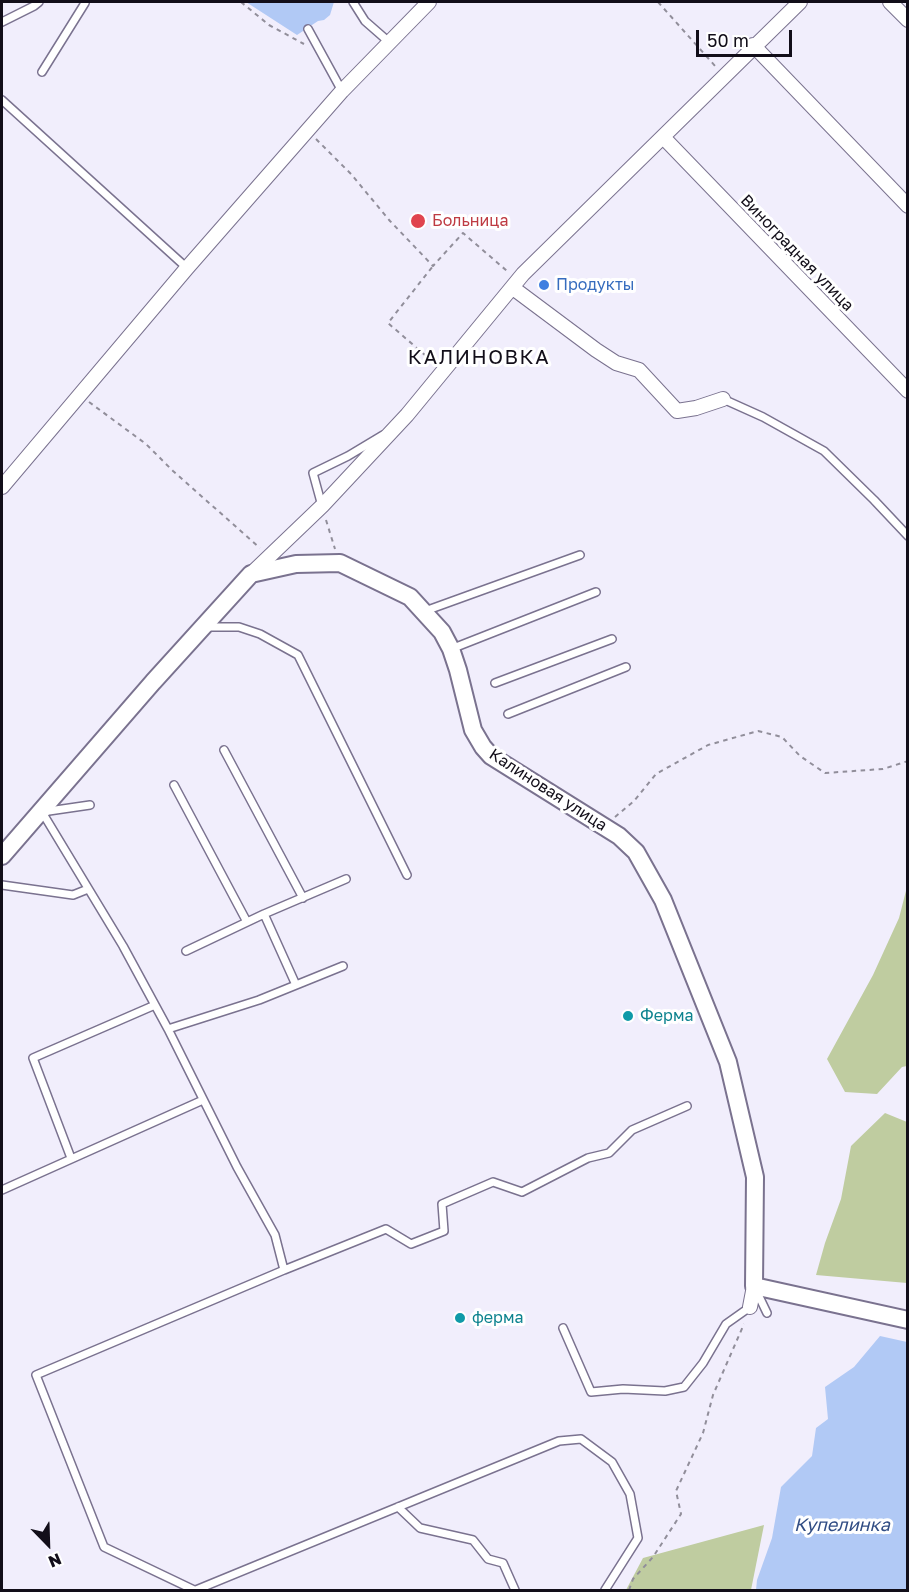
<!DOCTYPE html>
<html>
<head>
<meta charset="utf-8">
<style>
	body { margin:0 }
	#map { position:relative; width:909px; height:1592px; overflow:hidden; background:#f1eefc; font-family:"Golos Text",sans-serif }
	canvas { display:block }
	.frame { position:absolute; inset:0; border:3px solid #120e19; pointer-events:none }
	.north { position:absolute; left:18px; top:1514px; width:60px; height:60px; -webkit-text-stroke:4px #fff; paint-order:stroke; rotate:157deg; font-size:16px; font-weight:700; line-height:24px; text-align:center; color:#120e19 }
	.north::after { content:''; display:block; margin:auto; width:21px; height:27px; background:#120e19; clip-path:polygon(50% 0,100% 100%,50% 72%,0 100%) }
	.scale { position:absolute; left:696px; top:30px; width:96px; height:27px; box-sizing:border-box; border:3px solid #120e19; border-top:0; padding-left:8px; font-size:18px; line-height:21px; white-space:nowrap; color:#120e19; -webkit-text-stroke:4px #fff; paint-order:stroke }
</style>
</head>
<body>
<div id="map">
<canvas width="909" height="1592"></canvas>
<div class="frame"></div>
<div class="north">N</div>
<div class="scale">50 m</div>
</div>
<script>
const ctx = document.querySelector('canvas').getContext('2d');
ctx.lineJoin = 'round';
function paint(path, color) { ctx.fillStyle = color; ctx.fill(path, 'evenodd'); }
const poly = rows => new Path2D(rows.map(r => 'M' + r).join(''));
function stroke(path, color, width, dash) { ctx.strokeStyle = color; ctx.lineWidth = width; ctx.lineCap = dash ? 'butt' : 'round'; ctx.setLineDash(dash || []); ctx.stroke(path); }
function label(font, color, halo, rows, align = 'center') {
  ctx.font = font + ' "Golos Text",sans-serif'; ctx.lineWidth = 6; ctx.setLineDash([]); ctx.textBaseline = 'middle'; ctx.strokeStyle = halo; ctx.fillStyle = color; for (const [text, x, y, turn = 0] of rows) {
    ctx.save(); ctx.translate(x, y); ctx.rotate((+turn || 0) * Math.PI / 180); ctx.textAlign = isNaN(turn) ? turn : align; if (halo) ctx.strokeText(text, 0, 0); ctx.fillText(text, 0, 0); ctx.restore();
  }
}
paint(poly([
	[907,887,907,1066,902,1067,877,1094,845,1092,827,1059,873,975,899,918],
	[885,1113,907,1122,907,1283,816,1275,825,1243,841,1199,851,1146],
	[764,1525,751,1590,626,1590,643,1558]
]), '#bfcca0');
paint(poly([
	[246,2,334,2,330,15,324,20,318,21,297,35],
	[880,1336,907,1342,907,1590,756,1590,757,1580,772,1538,781,1487,812,1456,816,1428,828,1419,825,1387,854,1367]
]), '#b1c9f5');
const service = poly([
	[353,2,365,21,389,42],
	[2,22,34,6,39,2],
	[308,29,342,91],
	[42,72,85,3,84,2],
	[2,100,187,268],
	[723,399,763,417,824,451,874,500,908,536],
	[322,506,313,473,348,456,383,435],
	[425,611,580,555],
	[205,627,239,627,260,634,298,655,407,875],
	[451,649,596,592],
	[495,683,612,639],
	[508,714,626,667],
	[224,750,303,898],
	[174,785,247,922],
	[90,805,42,812,123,946,168,1029,237,1167,275,1235,284,1270,386,1229,411,1244,444,1231,442,1204,493,1182,522,1192,588,1158,609,1153,632,1130,687,1106],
	[2,885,73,895,88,889],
	[264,914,346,879],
	[186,951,264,914,296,985],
	[168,1029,259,1000,343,966],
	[71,1158,33,1058,155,1005],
	[2,1190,203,1100],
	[755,1288,767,1313],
	[563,1328,591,1392,623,1389,665,1391,684,1387,703,1363,726,1324,750,1307],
	[398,1507,420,1528,473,1540,488,1559,503,1563,515,1590],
	[194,1590,104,1547,36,1375,284,1270],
	[196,1590,559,1441,581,1439,612,1462,630,1494,638,1538,605,1590]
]);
const minor = poly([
	[890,2,908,20],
	[753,45,908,206],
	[663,137,908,391],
	[513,288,596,350,616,363,639,370,677,411,696,408,723,399],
	[2,487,187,268,342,91,429,2],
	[251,574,322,506,407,415,523,274,800,2],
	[750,1307,754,1286]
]);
const tertiary = poly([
	[2,856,153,682,251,574,296,564,340,563,410,597,442,632,451,649,458,670,473,730,483,747,491,756,619,836,636,852,663,900,728,1062,755,1177,754,1286,908,1320]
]);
stroke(service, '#7a728f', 10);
stroke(minor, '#7a728f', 16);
stroke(tertiary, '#7a728f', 20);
stroke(poly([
	[241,2,269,25,304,44],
	[658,2,716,67],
	[316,139,351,174,390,221,433,266,463,233,507,271],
	[433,362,388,323,433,266],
	[89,402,146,444,173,471,260,548],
	[326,520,335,549],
	[615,817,634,801,656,774,708,745,758,731,782,737,800,756,825,773,883,769,908,761],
	[629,1590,633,1579,653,1557,681,1514,676,1491,703,1433,713,1395,744,1324]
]), '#918e9a', 2, [4.5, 4.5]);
stroke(service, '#fff', 7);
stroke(minor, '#fff', 14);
stroke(tertiary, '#fff', 16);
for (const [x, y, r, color] of [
	[418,221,8,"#e0444e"],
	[544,285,6,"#3f7fe0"],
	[628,1016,6,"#0f9aa8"],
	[460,1318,6,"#0f9aa8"]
]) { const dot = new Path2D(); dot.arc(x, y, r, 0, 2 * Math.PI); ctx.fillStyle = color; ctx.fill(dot); stroke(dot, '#fff', 2); }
label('16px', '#be3a42', '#fff', [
	["Больница",432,221]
], 'left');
label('16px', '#120e19', '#fff', [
	["Виноградная улица",797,253,46],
	["Калиновая улица",548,790,33]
]);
label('16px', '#366cbe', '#fff', [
	["Продукты",556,285]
], 'left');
label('16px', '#0d838f', '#fff', [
	["Ферма",640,1016],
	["ферма",472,1318]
], 'left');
label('italic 18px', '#314d84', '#fff', [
	["Купелинка",842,1525]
]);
ctx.letterSpacing = '1.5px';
label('20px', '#120e19', '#fff', [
	["КАЛИНОВКА",479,358]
]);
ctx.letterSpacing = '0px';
</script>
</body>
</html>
